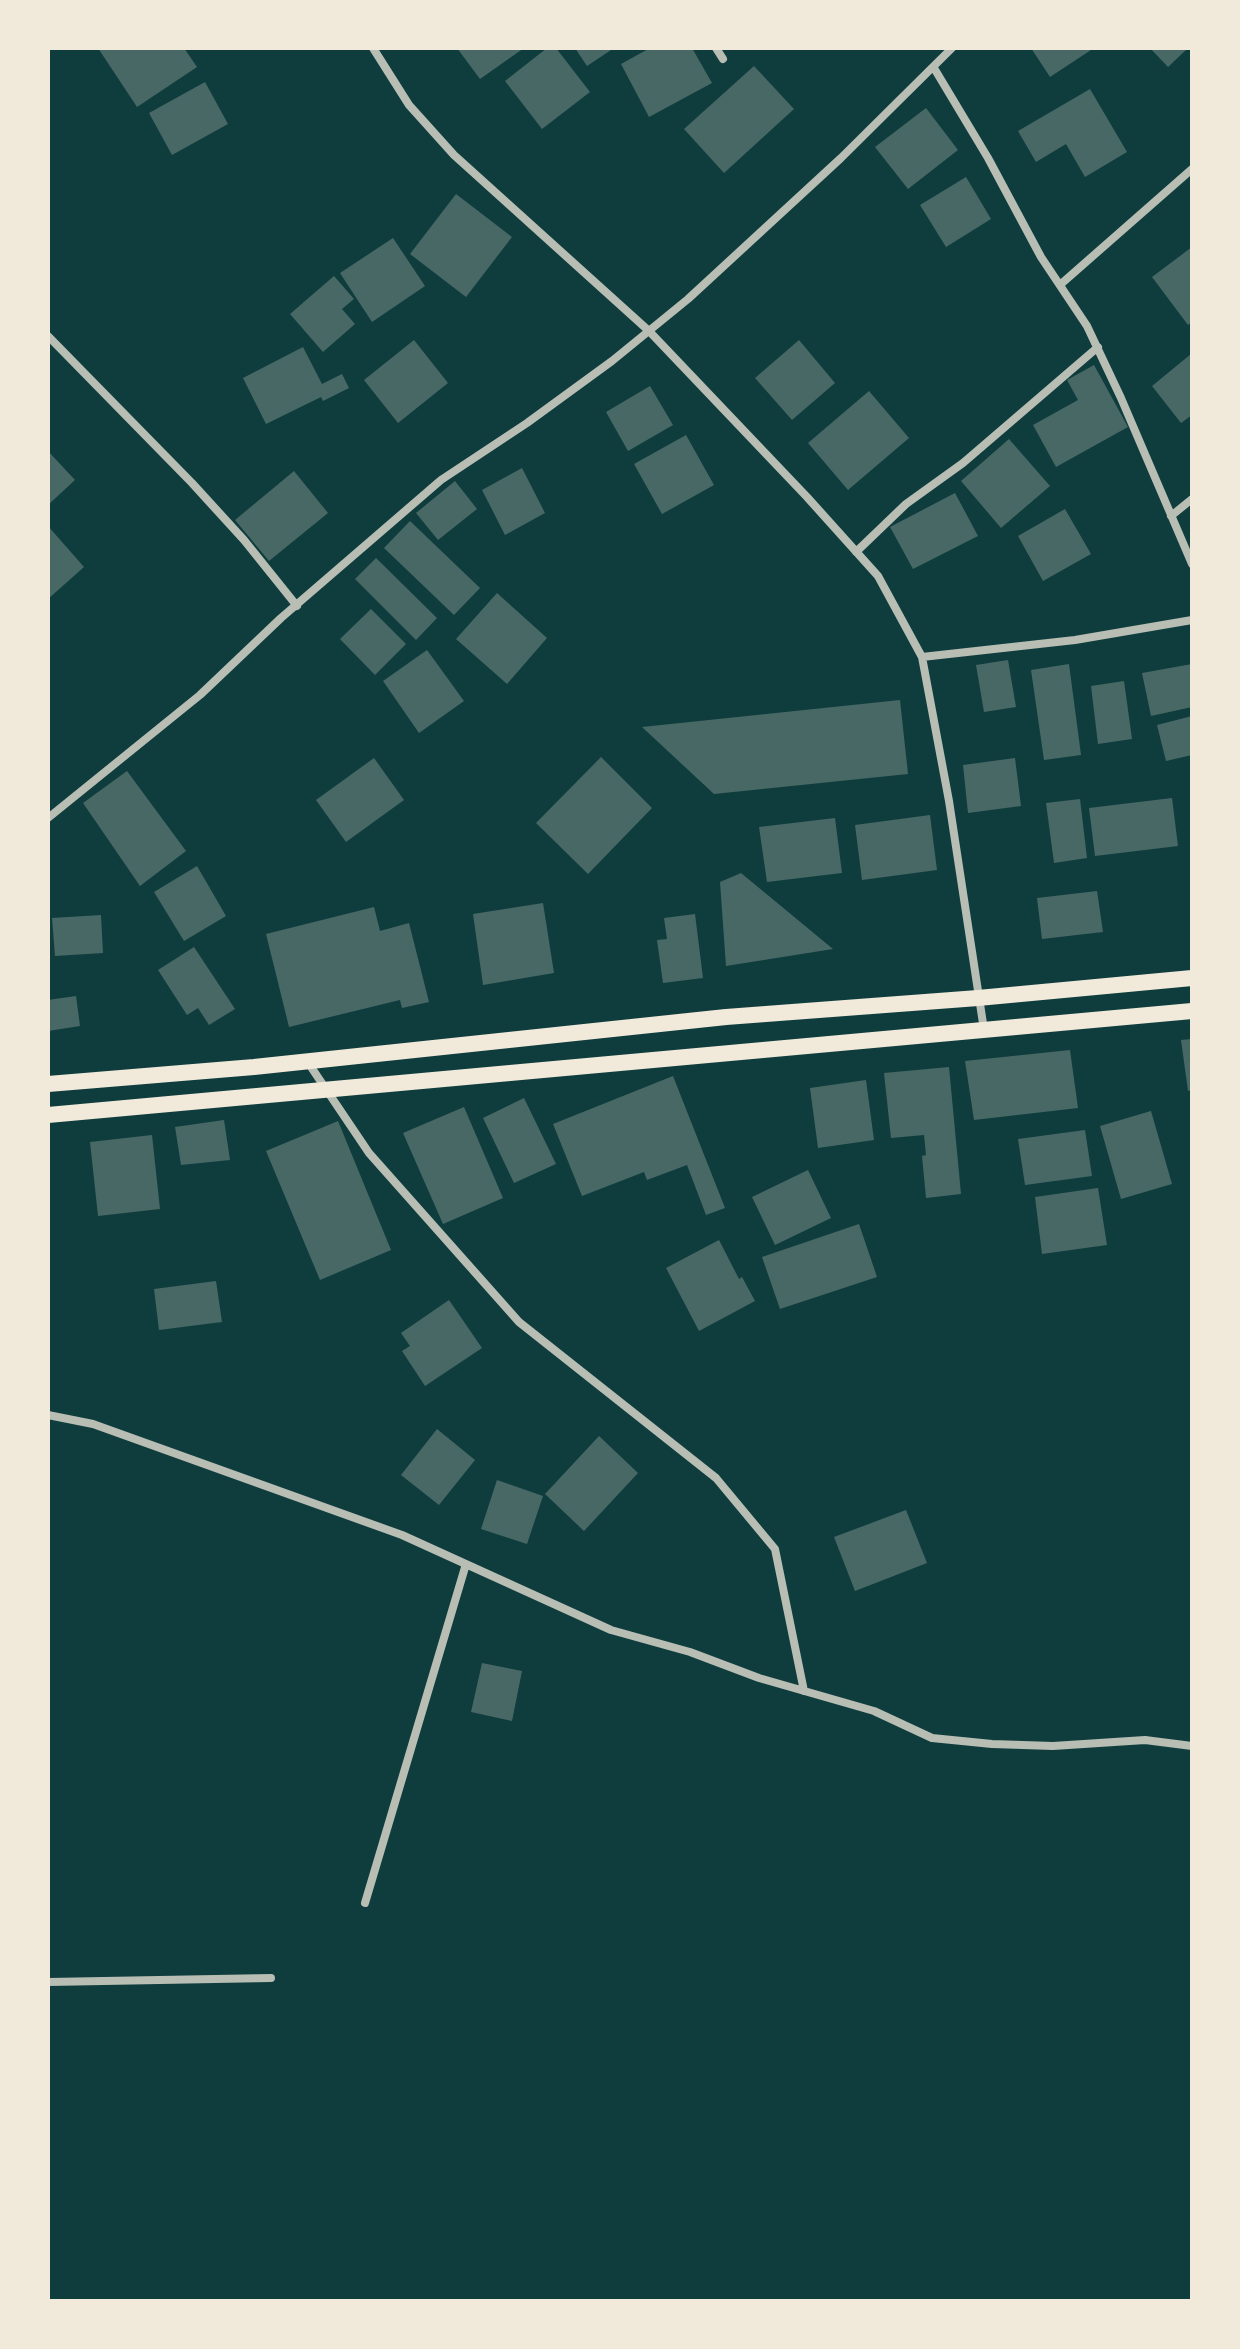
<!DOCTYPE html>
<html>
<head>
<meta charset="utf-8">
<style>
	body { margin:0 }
	#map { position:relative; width:1240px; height:2349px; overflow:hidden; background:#0f3d3e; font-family:Quicksand,sans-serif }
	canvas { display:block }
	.frame { position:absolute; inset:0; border:50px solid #f1e9da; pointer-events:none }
</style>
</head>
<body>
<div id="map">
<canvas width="1240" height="2349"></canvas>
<div class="frame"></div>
</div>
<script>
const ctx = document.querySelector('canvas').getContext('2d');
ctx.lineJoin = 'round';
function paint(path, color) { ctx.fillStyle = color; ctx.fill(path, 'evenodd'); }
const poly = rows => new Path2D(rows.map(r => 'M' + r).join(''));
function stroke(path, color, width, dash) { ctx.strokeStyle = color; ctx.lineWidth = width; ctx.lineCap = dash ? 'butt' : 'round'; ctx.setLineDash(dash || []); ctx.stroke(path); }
paint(poly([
	[98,48,184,48,197,67,137,107],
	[457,48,524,48,480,79],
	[547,48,556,48,590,92,542,129,505,81],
	[575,48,614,48,587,66],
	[650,48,692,48,712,83,649,117,621,64],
	[1031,48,1094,48,1050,77],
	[1150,48,1188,48,1168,67],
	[754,66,794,109,724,173,684,129],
	[205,82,228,124,172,155,149,113],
	[1090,89,1127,152,1085,177,1066,144,1036,162,1018,131],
	[926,108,958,150,908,189,875,147],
	[966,177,991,219,946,247,920,205],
	[456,194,512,237,466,297,410,254],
	[393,238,425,286,372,322,340,273],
	[1192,247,1192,322,1188,325,1152,277],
	[334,276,354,299,342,309,355,324,323,352,290,314],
	[414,340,448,383,398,423,364,380],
	[799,340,835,383,792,420,755,378],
	[303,347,322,384,342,374,349,388,323,401,321,397,266,424,243,378],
	[1191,354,1192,415,1181,423,1152,386],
	[1094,365,1128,427,1056,467,1033,425,1078,400,1067,380],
	[650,386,673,425,628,451,606,412],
	[869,391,909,438,848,490,808,443],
	[686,435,714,485,662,514,634,464],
	[1009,439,1050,486,1001,528,961,481],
	[48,451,75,480,48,505],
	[522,468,545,513,505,535,482,490],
	[294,471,328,513,269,561,235,520],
	[455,481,477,509,438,540,416,513],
	[955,493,978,536,913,569,890,527],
	[1065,509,1091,554,1043,581,1018,536],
	[410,521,480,588,454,615,384,548],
	[48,526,84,567,48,599],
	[376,558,437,618,416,640,355,579],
	[497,593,547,638,507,684,456,639],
	[371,609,406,644,375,675,340,639],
	[427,650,464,701,419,733,383,681],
	[1008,660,1016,707,984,712,976,665],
	[1069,664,1081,755,1044,760,1031,670],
	[1192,664,1192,707,1151,716,1142,673],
	[1124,681,1132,739,1098,744,1091,686],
	[900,700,908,774,714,794,642,727],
	[1192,716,1192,755,1166,761,1157,725],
	[601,757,652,808,588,874,536,823],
	[374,758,404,800,346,842,316,800],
	[1015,758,1021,806,968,813,963,765],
	[127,771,186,851,140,886,83,803],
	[1172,798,1178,846,1095,856,1089,808],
	[1080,799,1087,858,1054,863,1046,803],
	[930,815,937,870,862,880,855,825],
	[835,818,842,873,767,882,759,827],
	[197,866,226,916,184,941,154,892],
	[741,873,833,949,726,966,720,882],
	[1097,891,1103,932,1042,939,1037,898],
	[543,903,554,973,483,985,473,914],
	[374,907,380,931,409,923,429,1002,402,1008,400,1000,289,1027,266,934],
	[695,914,703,978,663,983,657,940,667,939,664,918],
	[101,915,103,953,55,956,52,918],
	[194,947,235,1009,209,1025,198,1008,187,1015,158,970],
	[76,996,80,1026,48,1031,48,1000],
	[1192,1039,1192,1090,1188,1091,1181,1040],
	[1070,1050,1078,1108,974,1120,965,1061],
	[949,1067,961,1194,926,1198,922,1156,926,1155,924,1135,891,1138,884,1073],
	[673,1076,725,1208,706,1215,687,1165,647,1180,644,1172,582,1196,553,1124],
	[866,1080,874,1140,818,1148,810,1088],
	[524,1098,556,1164,514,1183,483,1118],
	[464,1107,503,1198,443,1224,403,1133],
	[1151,1111,1172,1184,1121,1199,1100,1126],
	[224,1120,230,1160,181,1165,175,1127],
	[338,1121,391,1250,320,1280,266,1151],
	[1085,1130,1092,1176,1025,1185,1018,1139],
	[152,1135,160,1209,98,1216,90,1142],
	[808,1170,831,1218,775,1245,752,1197],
	[1098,1188,1107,1245,1042,1254,1035,1197],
	[859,1224,877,1277,780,1309,762,1257],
	[719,1240,739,1279,742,1277,755,1301,699,1331,666,1268],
	[216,1281,222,1322,159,1330,154,1289],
	[449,1300,482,1348,425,1386,402,1351,410,1346,401,1333],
	[437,1429,475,1460,439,1505,401,1475],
	[599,1436,638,1473,584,1531,545,1494],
	[497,1480,543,1496,527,1544,481,1529],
	[906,1510,927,1563,855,1591,834,1537],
	[482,1663,522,1671,512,1721,471,1712]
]), '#486865');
stroke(poly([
	[373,48,409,105,454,155,649,331,807,497,878,576,922,657,949,801,984,1030],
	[716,48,723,59],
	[934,68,988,158,1041,257,1087,326,1121,398,1192,564],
	[1061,284,1192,169],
	[48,336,192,483,244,540,297,606],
	[1171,516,1192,499],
	[856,552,906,504,963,463,1098,347],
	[922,657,1075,640,1192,620],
	[48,818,200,695,281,618,441,480,527,423,612,361,688,299,841,158,952,48],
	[307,1061,369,1153,519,1322,716,1478,775,1549,804,1691],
	[48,1415,93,1424,402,1535,611,1630,690,1652,759,1678,874,1711,932,1738,992,1744,1053,1746,1145,1740,1192,1746],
	[365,1903,466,1564],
	[48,1982,271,1978]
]), '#b8beb3', 8);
stroke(poly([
	[48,1084,254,1067,726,1017,978,998,1192,978],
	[48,1115,1192,1011]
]), '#f1e9da', 16);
</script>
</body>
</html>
